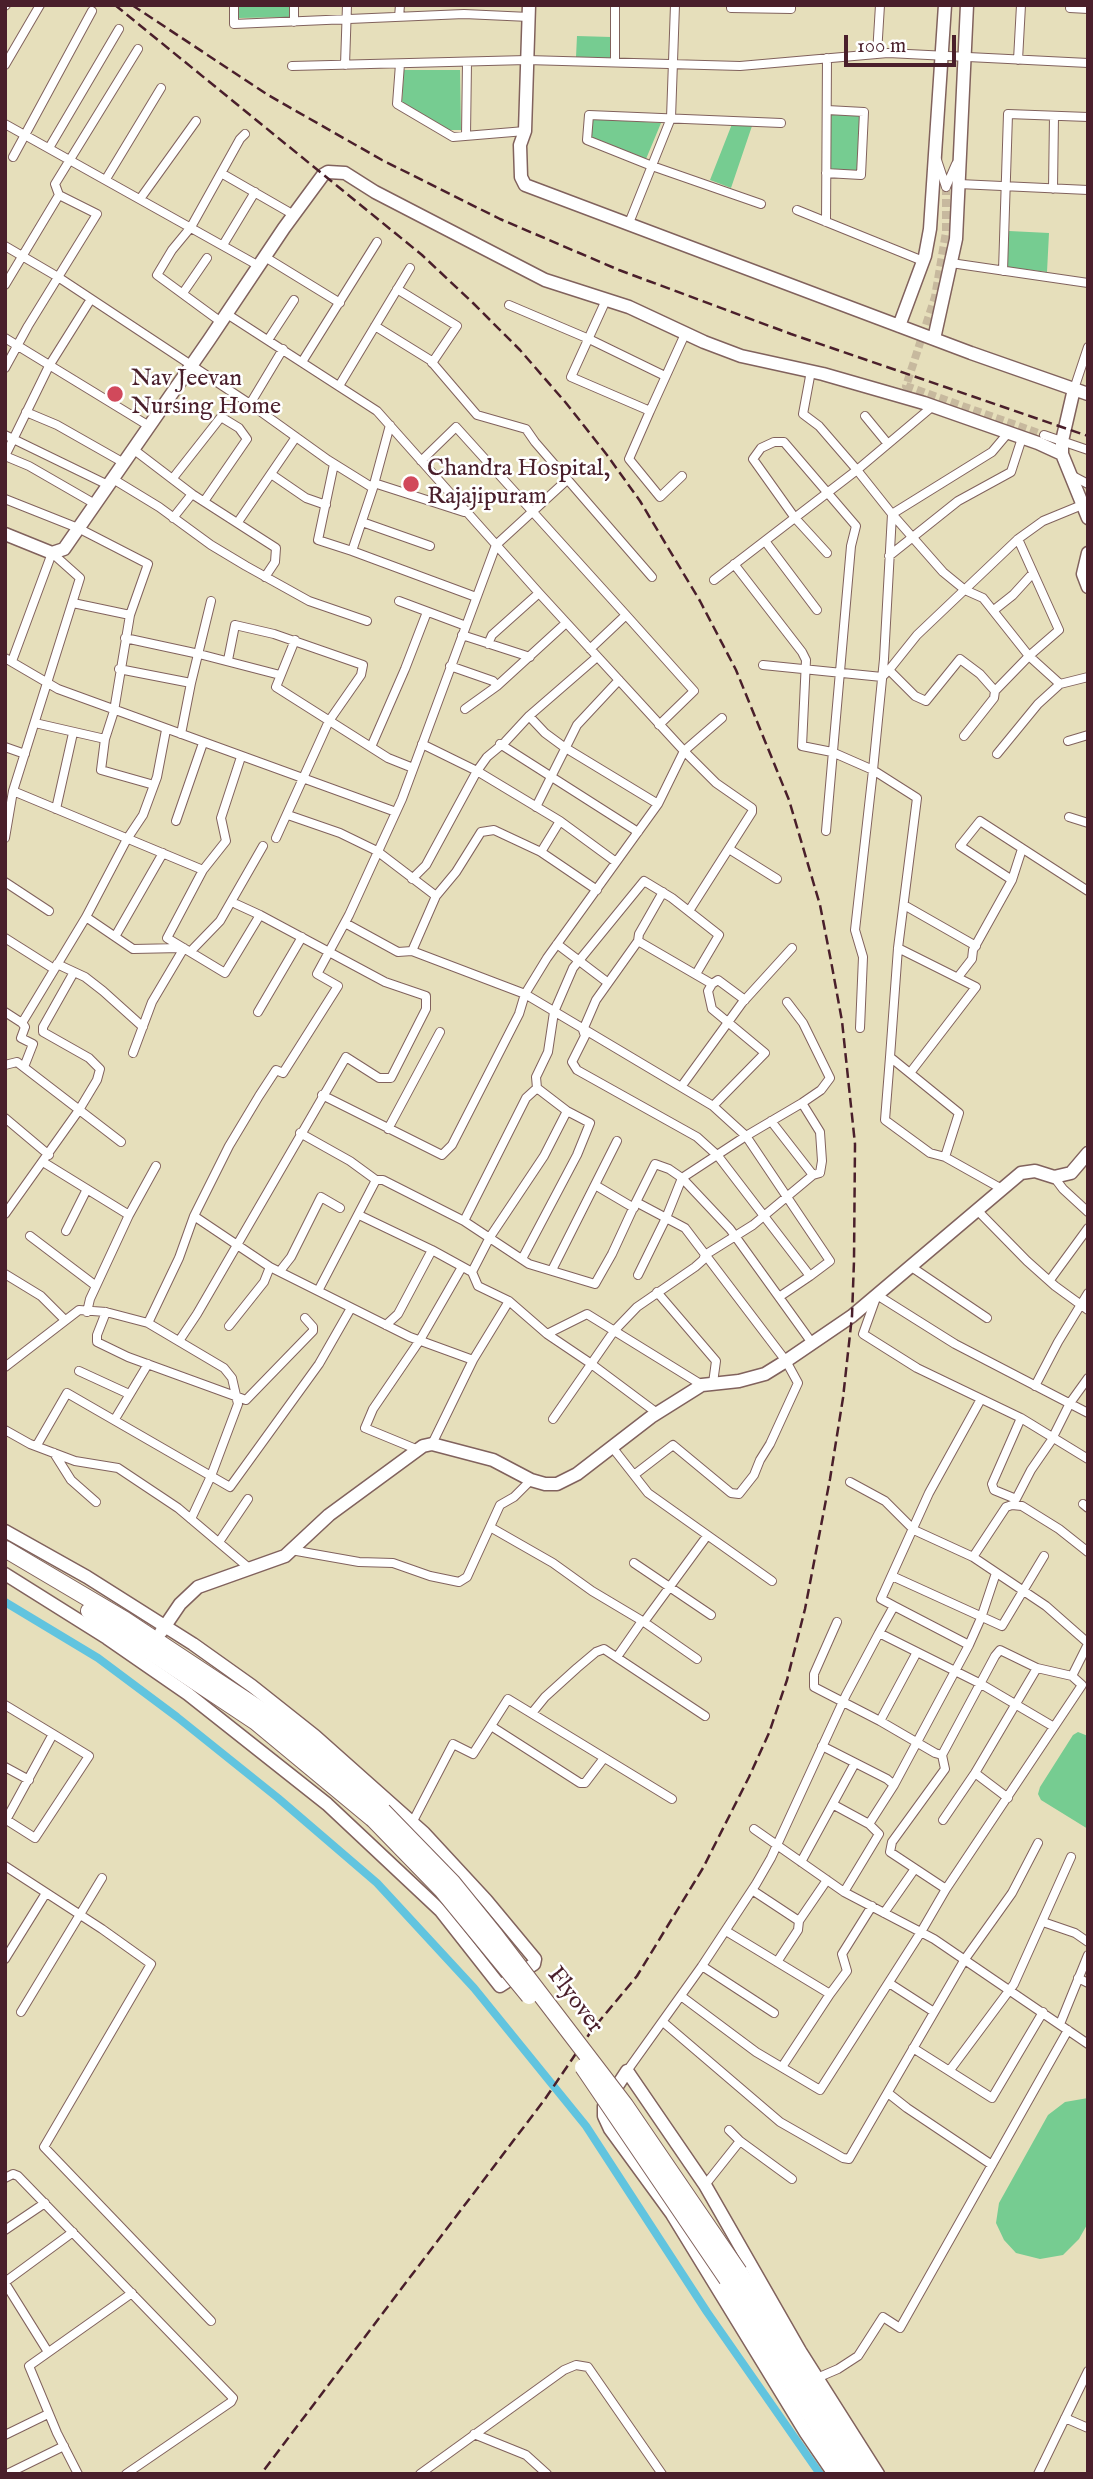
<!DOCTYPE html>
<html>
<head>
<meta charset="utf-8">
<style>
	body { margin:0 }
	#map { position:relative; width:1093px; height:2479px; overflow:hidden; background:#e6dfbb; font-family:"IM FELL English",serif }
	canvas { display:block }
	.frame { position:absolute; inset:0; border:7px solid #4a1f2b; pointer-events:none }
	.scale { position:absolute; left:844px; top:35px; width:112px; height:32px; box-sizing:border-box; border:4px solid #4a1f2b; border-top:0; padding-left:9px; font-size:21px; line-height:24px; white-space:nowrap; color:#4a1f2b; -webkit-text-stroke:5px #fff; paint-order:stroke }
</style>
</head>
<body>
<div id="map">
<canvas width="1093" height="2479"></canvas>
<div class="frame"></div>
<div class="scale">100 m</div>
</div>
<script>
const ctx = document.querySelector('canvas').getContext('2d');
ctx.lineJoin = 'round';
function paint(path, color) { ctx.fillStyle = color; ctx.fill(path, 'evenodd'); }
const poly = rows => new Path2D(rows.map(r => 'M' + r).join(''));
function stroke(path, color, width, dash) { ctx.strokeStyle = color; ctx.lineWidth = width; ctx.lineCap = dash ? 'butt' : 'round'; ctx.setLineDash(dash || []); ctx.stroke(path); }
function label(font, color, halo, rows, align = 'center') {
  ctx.font = font + ' "IM FELL English",serif'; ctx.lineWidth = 5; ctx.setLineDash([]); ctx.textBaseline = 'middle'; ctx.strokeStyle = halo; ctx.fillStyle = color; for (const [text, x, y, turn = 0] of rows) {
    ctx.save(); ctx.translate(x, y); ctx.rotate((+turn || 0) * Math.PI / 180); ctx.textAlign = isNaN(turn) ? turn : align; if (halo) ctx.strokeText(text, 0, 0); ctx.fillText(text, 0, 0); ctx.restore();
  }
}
paint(poly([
	[239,5,290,5,290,17,239,18],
	[577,36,611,37,611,58,576,57],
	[404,70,460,70,461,130,448,130,402,102],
	[830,114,860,116,857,172,830,169],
	[592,119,661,123,646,159,589,138],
	[732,124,752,126,731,188,710,180],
	[1009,231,1049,233,1047,272,1007,267],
	[1078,1732,1088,1736,1088,1829,1041,1800,1038,1794,1040,1787,1073,1735],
	[1088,2098,1088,2223,1079,2239,1063,2255,1040,2259,1016,2253,1004,2240,996,2223,999,2203,1048,2115,1065,2102]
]), '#76cc91');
stroke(poly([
	[5,1602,98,1658,177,1717,278,1798,377,1883,474,1988,586,2126,707,2312,820,2474]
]), '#61c4df', 8);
stroke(poly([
	[946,187,946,232,935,297,906,386,1044,435]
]), '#c7b99e', 8, [8, 4]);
const street = poly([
	[234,5,234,24,464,14,529,17],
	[731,5,731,8,791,9,791,5],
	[5,6,6,5],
	[1070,8,1088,9],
	[399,17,400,5],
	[294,22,294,5],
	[877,54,880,5],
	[1018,60,1021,5],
	[615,62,615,5],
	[400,64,397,104,453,137,525,131],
	[5,65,40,5],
	[345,65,347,5],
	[292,66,527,60,740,66,888,53,1088,63],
	[5,124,259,266],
	[466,136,467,62],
	[49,148,119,29],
	[13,157,92,11],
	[937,160,946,187],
	[221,173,294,215],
	[826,173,861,175,864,112,827,110],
	[106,179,161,88],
	[959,184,1088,190],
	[946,187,956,164],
	[1053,189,1054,116],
	[140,199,196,121],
	[761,204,652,166,587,140,589,115,781,123],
	[797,210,923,261],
	[826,222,827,58],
	[629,223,671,118,675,5],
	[223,245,255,192],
	[5,246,58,277,250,404,328,460,373,488,390,425],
	[265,257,340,303],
	[951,263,1088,283],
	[1003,271,1008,114,1088,117],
	[5,285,59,195],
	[397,289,457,326,432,363],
	[183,293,207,258],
	[606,300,571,377,650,411,629,459,660,497,682,476],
	[509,305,589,339,665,376],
	[227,314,377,411,539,593,684,751,658,804,547,958,525,994,519,1014,452,1145,442,1155,322,1095],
	[221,322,157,275,172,250,191,227,240,139,245,134],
	[375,326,430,360,477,415,526,429,535,442,652,577],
	[5,338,149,426],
	[268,340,294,300],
	[302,362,377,242],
	[5,368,28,326,97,214,59,195,55,184,138,49],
	[339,386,410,268],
	[1074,389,1088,347],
	[250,404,283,349],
	[933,406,857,470,892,514,884,659,873,770,917,798,898,948,890,1057,959,1113,945,1157,1002,1189],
	[650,411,685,334],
	[26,412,57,425,124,463],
	[865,416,888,444],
	[1008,433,992,452,892,514,943,572,965,590,983,598,1029,656,1060,684,1088,677],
	[5,435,108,485],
	[1044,435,1088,450],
	[133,449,192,494,276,548,275,562,265,577],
	[5,456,49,366,91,299],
	[5,456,29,466,95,504],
	[421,461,456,427,626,615,694,691,659,725],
	[334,464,318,540,352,551],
	[271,474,306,498,326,505],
	[1071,475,1088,484],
	[173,478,221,417,239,428,247,439,205,500],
	[113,479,159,507,211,545,246,566,309,601,367,621],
	[374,483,464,512],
	[373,488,352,551,476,597],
	[5,499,78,528,148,564,130,615,114,711,105,739,101,770,154,785],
	[173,518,192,494],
	[238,522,296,437],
	[362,522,430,546],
	[765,541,817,610],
	[889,556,958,501,1011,472,1022,438],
	[734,564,802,652,806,660,802,746,832,752,873,770,855,930,863,957,860,1028],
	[714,580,857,470,819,426,803,414,811,371],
	[399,601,466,626],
	[73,603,130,615],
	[994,610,1013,595,1033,573],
	[462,635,530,657],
	[125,638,199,654,280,675],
	[295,640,276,687,388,758,413,768],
	[488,644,492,635,539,593],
	[590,649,626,615],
	[5,658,58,689,396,812],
	[228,660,235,625,274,634,363,665,361,675,329,721,276,838],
	[12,661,52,553,80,578,13,791,203,870,167,938,225,973,260,915,385,982,426,996,426,1009,391,1078,379,1078,346,1057,197,1314,179,1341],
	[763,665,882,677,889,670,915,696,926,701,960,659,980,674,995,691,1029,656,1059,630,1018,539],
	[450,666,493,681,497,686],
	[119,669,191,683],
	[887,670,889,670,917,635,1018,539,1043,521,1082,505],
	[465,709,497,686,566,623],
	[529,716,545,733,564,747,658,804],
	[35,723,105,739],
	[181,734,191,683,211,601],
	[964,736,994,698,995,691],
	[1068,741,1088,735],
	[422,744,477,771,560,821,616,862],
	[500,744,638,832],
	[5,747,25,754],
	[371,747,405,669,427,612],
	[997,754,1038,704,1060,684],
	[536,807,577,725,619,680],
	[56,809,73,733],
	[288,815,340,833,377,851,436,896],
	[1069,817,1088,823],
	[176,821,203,743],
	[826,831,851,546,856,526,784,442,774,442,761,448,753,459,795,518,827,553],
	[5,838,13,791],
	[729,849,777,879],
	[541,852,560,821],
	[203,870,226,841,221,818,241,757],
	[412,879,426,865,477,771,487,757,505,742,529,716,597,657],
	[1012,880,960,846,980,821,1088,891],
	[5,882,49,911],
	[663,892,639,934,638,941,712,984,718,980,745,1000],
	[236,904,260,915],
	[904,905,976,946],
	[689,911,752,812,752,808,716,783,684,751,722,718],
	[86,917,133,949,181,948],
	[345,923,398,952,412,951,525,994,713,1106,746,1136,830,1261,810,1276],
	[116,935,163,853],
	[5,938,54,969],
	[638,941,596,1000,583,1030,585,1036,572,1062,577,1070,697,1137,718,1156,810,1276,779,1297],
	[557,944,607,982],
	[898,948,976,987,910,1073],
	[412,951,436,896,456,872,481,832,494,830,541,852,597,890],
	[190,952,220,921,263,846],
	[57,964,85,977,103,991,143,1027],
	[958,977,972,959,973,950,1012,880,1022,849],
	[712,984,708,991,712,1009,765,1053,713,1106],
	[787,1002,803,1023,830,1078,821,1090,802,1103,746,1136,682,1178,730,1229,812,1343],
	[5,1012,22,1023,86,917,127,839,143,815,157,777,166,730],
	[258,1012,302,937],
	[22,1023,25,1027,21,1038,33,1044,24,1067],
	[133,1053,152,1002,184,948],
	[890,1057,885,1120,930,1153,945,1157],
	[5,1065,17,1062,121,1142],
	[681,1087,742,1003,792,948],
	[5,1118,49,1155],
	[771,1121,813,1175],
	[388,1129,440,1032],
	[300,1133,350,1161,376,1180,383,1180,464,1221,529,1264,595,1284,612,1254,636,1202,685,1228,786,1361,798,1383,770,1444,760,1460,754,1475,739,1494,731,1493,673,1445,634,1475],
	[43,1162,129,1215],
	[1054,1177,1063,1189,1088,1212],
	[595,1185,634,1208],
	[636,1202,655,1164,669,1169,682,1178,666,1218,638,1275],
	[977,1210,1027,1261,1055,1286,1088,1310],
	[5,1214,79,1110,97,1080,100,1069,89,1058,43,1032,43,1027,74,972],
	[359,1215,432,1250,472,1272,478,1286,509,1301],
	[194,1216,229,1146,259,1096,276,1070,283,1073,338,986,317,974,349,915,402,799,496,545,567,480],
	[464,1221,526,1098,537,1088],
	[66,1231,87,1189],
	[30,1236,96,1286],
	[522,1259,577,1155,590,1123,567,1111,537,1088,536,1077,548,1052,554,1012,573,968,644,881,672,898,719,935,696,974],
	[910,1266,987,1318],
	[552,1270,617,1141],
	[280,1271,291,1257,321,1197,340,1208],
	[472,1272,490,1237,544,1156,567,1111],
	[5,1274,41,1296,65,1320],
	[1050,1280,1088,1228],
	[318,1291,376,1180],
	[657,1292,716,1361,713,1383],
	[87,1312,90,1299,129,1215,156,1166],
	[106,1312,97,1335,97,1342,128,1357,246,1400,313,1331,313,1327,305,1318],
	[148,1323,224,1368,232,1378,238,1404,211,1476,191,1519],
	[386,1325,398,1314,432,1250],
	[229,1326,264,1282,270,1267],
	[547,1334,590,1363,657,1413],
	[5,1367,79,1310,106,1312,148,1323,179,1258,194,1216,270,1267,410,1337,473,1360,509,1301,547,1334,587,1314,702,1385],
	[79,1371,129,1394],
	[1035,1386,1058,1342,1088,1293],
	[1088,1413,955,1344,877,1295,863,1334,917,1368,1021,1418,1088,1459],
	[1021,1418,992,1484,994,1490,1016,1499,1031,1470,1051,1441,1070,1403,1088,1378],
	[115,1419,148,1364],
	[553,1419,614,1331,637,1307,695,1267,703,1260,705,1255,753,1225,813,1175,820,1173,822,1161,820,1132,802,1103],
	[5,1430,30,1444,75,1461,118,1468,178,1508,249,1568],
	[432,1444,473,1360],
	[37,1445,67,1393,230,1487,319,1364,351,1308],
	[612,1447,648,1493,772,1581],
	[416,1449,365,1428,373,1409,420,1340,462,1267],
	[54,1453,71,1480,96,1502],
	[850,1482,885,1501,914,1530,973,1557,1046,1606,1088,1643],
	[1083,1504,1088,1508],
	[490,1527,553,1563,592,1591,644,1622,697,1659],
	[219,1542,248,1499],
	[291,1550,359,1562,393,1563,430,1576,459,1582,467,1577,500,1505,514,1497,531,1480],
	[973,1557,1006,1507,1012,1505,1022,1506,1059,1529,1088,1552],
	[634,1563,711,1615],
	[892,1576,1002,1626,1044,1556],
	[894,1606,969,1645],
	[644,1622,704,1540],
	[837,1622,814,1674,814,1687,880,1721,935,1753,942,1755],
	[879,1633,894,1606,881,1599,929,1493,981,1399],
	[617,1657,642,1621],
	[5,1705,53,1734,6,1820],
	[532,1713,545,1697,577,1668,596,1652,604,1649,705,1716],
	[880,1721,917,1652],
	[491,1726,580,1783,585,1783,604,1758],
	[822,1746,887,1779,894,1785],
	[5,1767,29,1780],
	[975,1773,1008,1798],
	[834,1805,869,1824,879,1834,844,1892],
	[5,1819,35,1838,89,1756,53,1734],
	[943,1820,975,1773,1037,1668],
	[412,1823,453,1744,473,1754,508,1699,672,1799],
	[869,1824,894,1785,969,1645,981,1618,996,1573],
	[754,1829,844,1892,934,1939,1088,2044],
	[801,1862,855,1763],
	[5,1866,102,1929,151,1964,44,2147,211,2321],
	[946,1889,890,1852,892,1842,945,1769,942,1755,995,1656,1000,1650,1037,1668,1072,1676],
	[752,1890,799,1921],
	[884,1913,914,1870],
	[1043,1922,1075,1933,1088,1942],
	[726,1931,830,1994,782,2067],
	[5,1959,46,1893],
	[777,1962,798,1930,799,1921,827,1880],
	[702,1966,774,2013],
	[1078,1978,1088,1983],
	[889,1983,934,2012],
	[830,1994,847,1971,842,1954,872,1906],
	[681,1996,756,2052,820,2090,921,1932,946,1889,1054,1727],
	[21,2012,102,1878],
	[663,2022,780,2122,843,2158,849,2159,965,1959,1012,1893,1038,1843],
	[1060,2024,1088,1955],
	[913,2048,992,2098,1043,2012],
	[950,2070,1014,1984,1071,1857],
	[627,2071,702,1966,756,1884,771,1858,846,1695,879,1633,981,1684,1054,1727,1082,1685,1072,1676,1088,1644],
	[888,2093,907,2108,992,2165],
	[740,2141,792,2179],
	[5,2178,13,2174,18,2176,233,2398,231,2402,126,2474],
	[705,2185,740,2141,729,2130],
	[5,2230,45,2203],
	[5,2282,73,2232],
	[5,2283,48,2352],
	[817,2378,838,2369,858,2356,883,2317,900,2328,1068,2030],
	[1065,2418,1088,2428],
	[474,2434,526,2455,547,2474],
	[5,2435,48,2414],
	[7,2474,64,2446],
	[78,2474,57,2433,29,2366,132,2293],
	[420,2474,564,2370,576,2365,588,2367,662,2474],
	[1038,2474,1088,2371]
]);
const secondary = poly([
	[529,5,525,131,520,145,521,177,525,185,971,353,1088,394],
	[899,326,925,256,930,229,945,5],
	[934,339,956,239,967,5],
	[1074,389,1062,441,1062,454,1088,518],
	[5,534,52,553,64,549,209,340,284,228,323,175,328,172,345,173,375,192,545,280,629,307,704,342,741,356,823,374,924,403,1038,443,1062,454],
	[1088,553,1083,574,1088,587],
	[5,1531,87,1577,193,1644,252,1686,315,1736,424,1833,486,1900,535,1959,534,1964,500,1986,441,1911,327,1804,188,1694,107,1638,5,1574],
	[161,1632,180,1604,198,1587,285,1556,329,1515,423,1446,432,1444,493,1460,531,1480,545,1484,557,1484,577,1474,651,1417,702,1385,739,1381,765,1374,786,1361,852,1316,1021,1173,1035,1171,1054,1177,1071,1173,1088,1153],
	[834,2474,806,2433,672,2214,610,2129,604,2116,604,2106,627,2071,705,2185,800,2351,878,2474]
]);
const highway = poly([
	[5,1549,125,1620,279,1722,383,1811],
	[89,1611,256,1722,373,1819],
	[739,2272,863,2474],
	[727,2279,847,2474]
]);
stroke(street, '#81625d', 10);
stroke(secondary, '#81625d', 15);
stroke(highway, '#81625d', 18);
stroke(street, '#fff', 8);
stroke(secondary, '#fff', 12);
stroke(highway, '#fff', 16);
stroke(poly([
	[115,5,422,255,473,303,520,350,566,403,607,455,640,501,700,601,736,670,789,800,820,905,831,961,842,1021,855,1144,854,1261,852,1316,843,1398,830,1479,805,1609,787,1680,769,1733,749,1777,703,1868,637,1976,592,2030,545,2099,261,2474],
	[132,5,268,95,382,160,500,219,619,270,791,334,1088,436]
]), '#4a1f2b', 2.5, [10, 5]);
const highwayBridge = poly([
	[383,1811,452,1882,495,1935,625,2105,739,2272],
	[373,1819,442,1890,529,1996],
	[583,2067,727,2279]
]);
stroke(highwayBridge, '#81625d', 18, []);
stroke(highwayBridge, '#fff', 16);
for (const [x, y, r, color] of [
	[115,394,9,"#d1495b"],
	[411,484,9,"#d1495b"]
]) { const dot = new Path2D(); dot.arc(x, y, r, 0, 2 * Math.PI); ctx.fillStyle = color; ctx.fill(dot); stroke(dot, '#fff', 2.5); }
label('24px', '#4a1f2b', '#fff', [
	["Nav Jeevan",131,380],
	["Nursing Home",131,408],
	["Chandra Hospital,",427,470],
	["Rajajipuram",427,498]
], 'left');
label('24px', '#4a1f2b', '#fff', [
	["Flyover",574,2001,53]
]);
</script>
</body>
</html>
